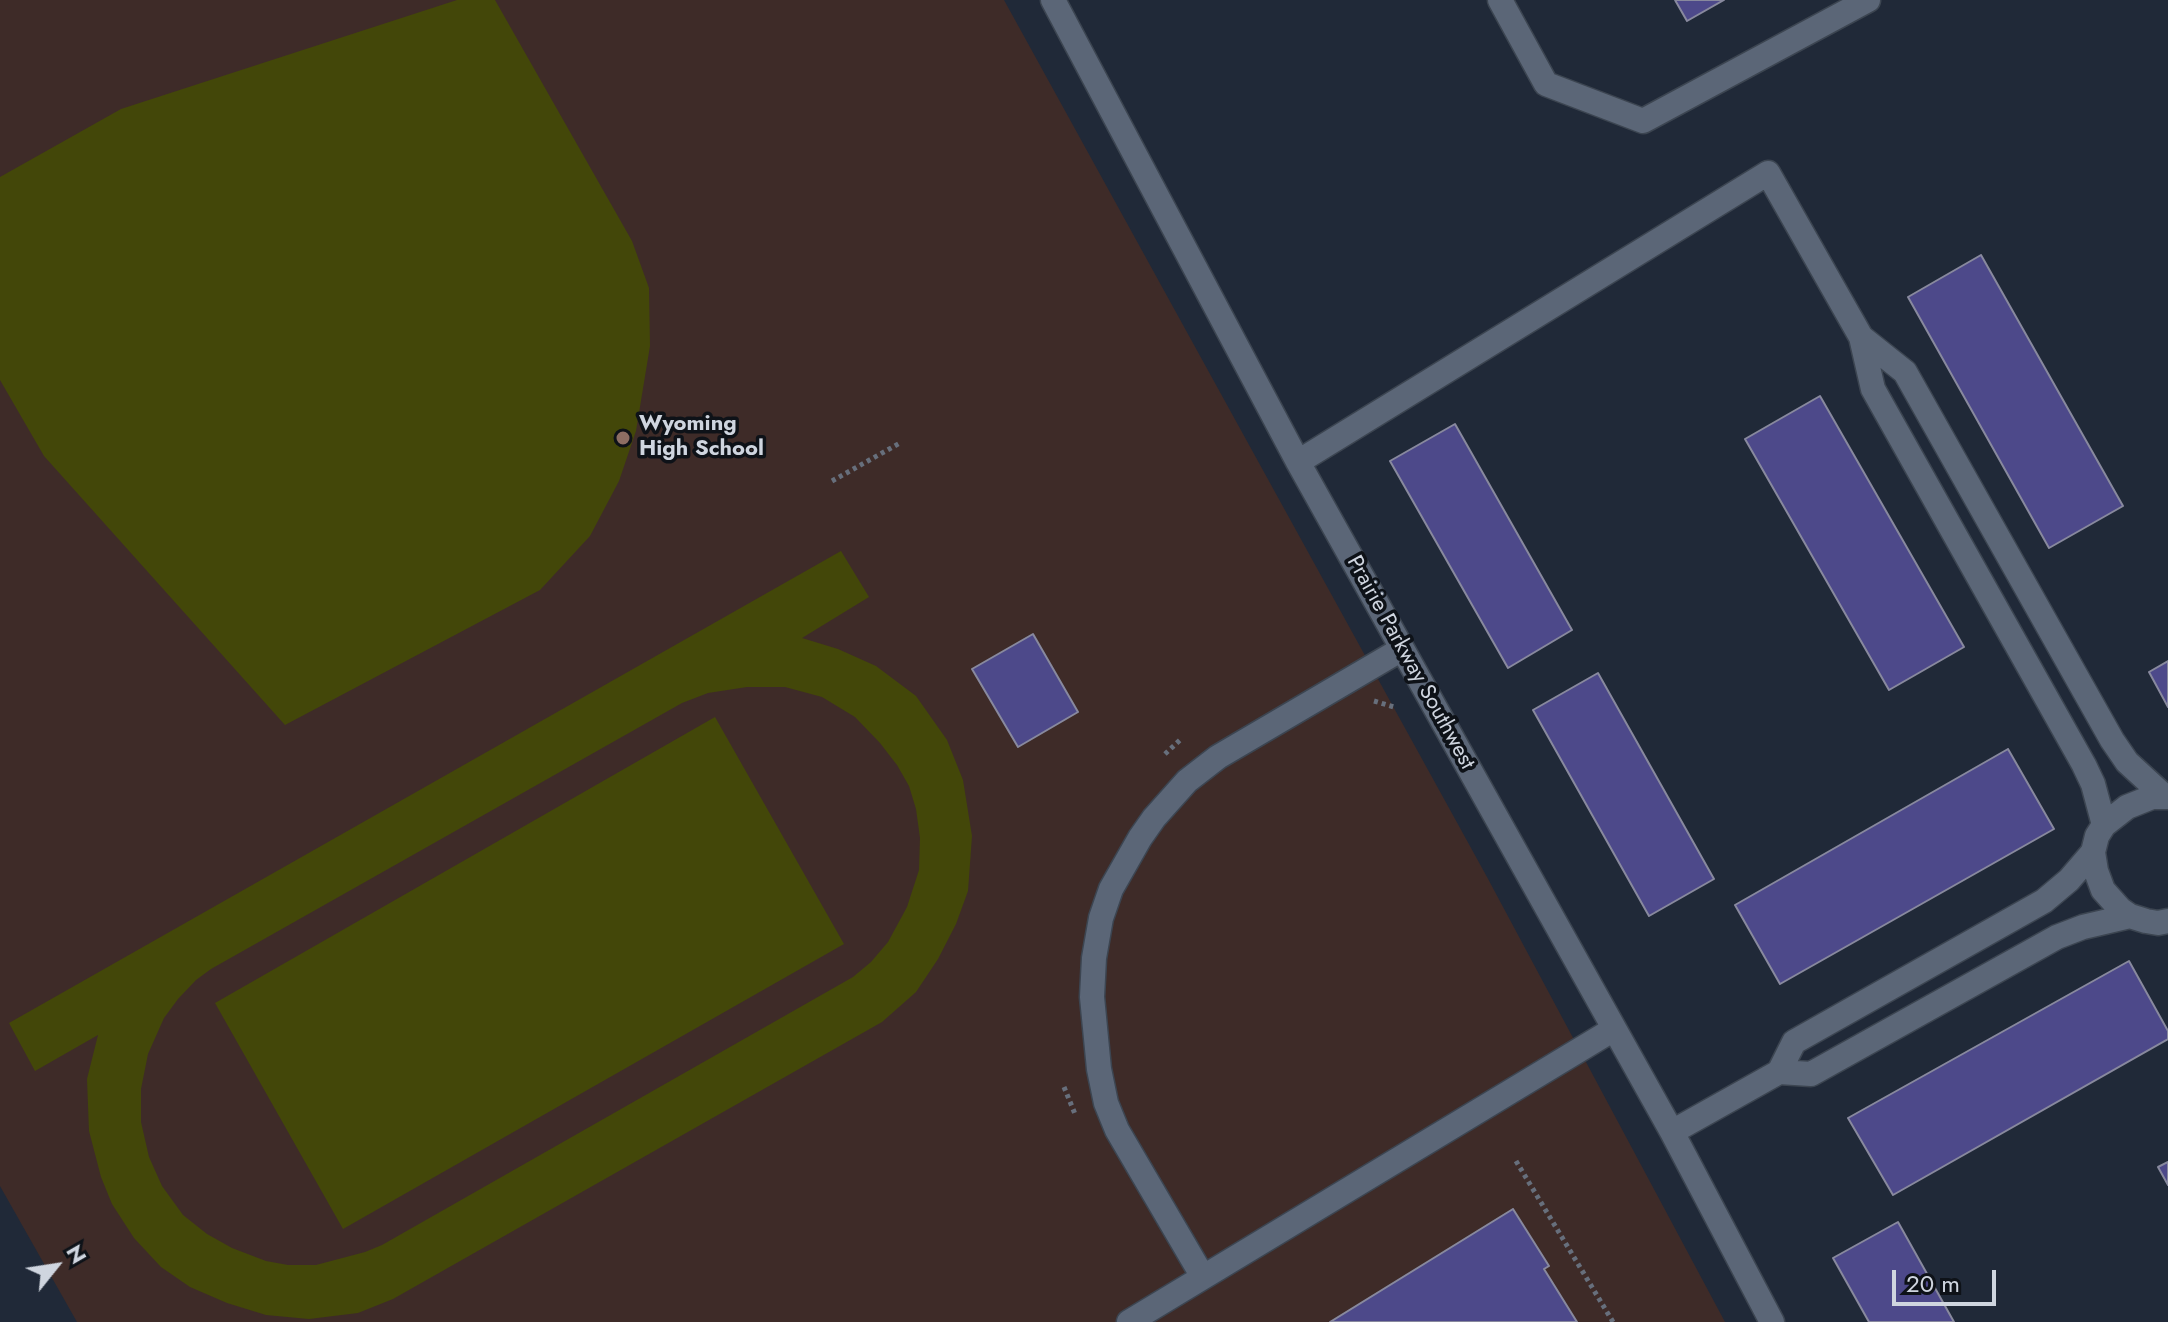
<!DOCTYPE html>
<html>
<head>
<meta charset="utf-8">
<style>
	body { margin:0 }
	#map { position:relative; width:2168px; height:1322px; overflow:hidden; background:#202938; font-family:Jost,sans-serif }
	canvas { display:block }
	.north { position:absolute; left:16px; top:1226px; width:80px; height:80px; -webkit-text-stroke:6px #0e1218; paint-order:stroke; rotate:60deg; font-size:22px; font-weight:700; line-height:32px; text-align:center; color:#cfd5df }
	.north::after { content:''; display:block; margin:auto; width:28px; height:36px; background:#cfd5df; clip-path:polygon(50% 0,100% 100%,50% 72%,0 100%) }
	.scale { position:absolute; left:1892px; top:1270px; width:104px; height:36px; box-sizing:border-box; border:4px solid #cfd5df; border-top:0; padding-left:10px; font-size:24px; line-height:28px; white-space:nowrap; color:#cfd5df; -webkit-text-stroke:6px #0e1218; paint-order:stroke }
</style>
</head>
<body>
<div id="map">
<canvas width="2168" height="1322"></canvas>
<div class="north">N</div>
<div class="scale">20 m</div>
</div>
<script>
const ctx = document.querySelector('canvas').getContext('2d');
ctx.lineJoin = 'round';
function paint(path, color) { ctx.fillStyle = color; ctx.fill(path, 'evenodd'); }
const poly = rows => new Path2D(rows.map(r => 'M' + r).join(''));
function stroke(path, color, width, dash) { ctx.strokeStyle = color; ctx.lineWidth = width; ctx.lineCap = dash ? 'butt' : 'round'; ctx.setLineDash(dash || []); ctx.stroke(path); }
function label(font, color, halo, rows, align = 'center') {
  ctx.font = font + ' Jost,sans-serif'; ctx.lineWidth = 7; ctx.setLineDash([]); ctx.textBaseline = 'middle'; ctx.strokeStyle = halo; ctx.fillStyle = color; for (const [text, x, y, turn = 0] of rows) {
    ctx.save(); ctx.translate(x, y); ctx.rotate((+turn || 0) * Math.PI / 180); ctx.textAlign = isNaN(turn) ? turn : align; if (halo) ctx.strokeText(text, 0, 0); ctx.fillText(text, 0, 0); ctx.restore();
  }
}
paint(poly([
	[0,0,1004,0,1487,877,1725,1322,77,1322,0,1186]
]), '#3e2b28');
paint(poly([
	[457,0,495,0,632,241,649,288,650,346,636,431,619,481,590,536,540,590,285,725,44,456,0,380,0,177,121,109],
	[841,551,869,597,802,638,838,649,876,666,916,696,947,740,963,780,972,836,968,891,956,924,938,959,916,992,882,1022,393,1299,358,1313,309,1319,266,1315,227,1303,190,1287,161,1267,134,1238,112,1204,101,1177,89,1131,87,1079,98,1035,35,1071,9,1023],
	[747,687,785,687,822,697,855,717,880,743,897,765,909,786,916,809,920,838,919,870,907,907,888,942,871,962,853,977,382,1245,365,1252,316,1265,288,1265,266,1261,232,1248,207,1234,183,1215,162,1186,149,1157,141,1122,141,1089,148,1054,164,1018,178,999,196,980,211,969,682,703,708,693],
	[715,717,844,944,343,1229,215,1003]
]), '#434709');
const building = poly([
	[1675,0,1724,0,1687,21,1675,0],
	[1981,255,2123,506,2049,548,1908,297,1981,255],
	[1820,396,1964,647,1889,690,1745,439,1820,396],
	[1455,424,1572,630,1508,668,1390,461,1455,424],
	[1033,634,1078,712,1018,747,972,669,1033,634],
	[2168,661,2168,707,2149,672,2168,661],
	[1598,673,1714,879,1649,916,1533,710,1598,673],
	[2008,749,2054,829,1780,984,1735,905,2008,749],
	[2129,961,2168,1031,2168,1039,1893,1195,1848,1118,2129,961],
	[2168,1162,2168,1185,2158,1167,2168,1162],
	[1513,1209,1549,1266,1544,1269,1577,1322,1330,1322,1513,1209],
	[1898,1222,1954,1322,1869,1322,1833,1258,1898,1222]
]);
paint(building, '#4d498a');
stroke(building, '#88899e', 2);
const minor = poly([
	[1053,0,1298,462,1672,1132,1772,1322],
	[1500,0,1546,84,1643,121,1868,0],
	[1861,337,1905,372,2112,740,2127,762,2164,796],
	[1298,462,1768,173,1861,337,1873,389,2084,765,2093,784,2104,825],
	[2168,797,2152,797,2127,807,2104,825,2097,836,2093,852,2096,871,2103,890,2120,909,2130,916,2146,921,2158,923,2168,921],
	[1779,1072,1794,1042,2044,901,2069,880,2093,852],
	[1672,1132,1779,1072,1811,1074,2057,937,2083,927,2130,916],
	[1203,1277,1117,1130,1106,1103,1099,1069,1092,997,1094,958,1101,918,1111,889,1140,838,1154,818,1187,781,1218,757,1402,649],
	[1129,1322,1614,1029]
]);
stroke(minor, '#3c4551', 27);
stroke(poly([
	[832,481,900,443],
	[1374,701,1394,707],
	[1165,754,1180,740],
	[1064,1087,1075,1114],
	[1516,1161,1613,1322]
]), '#676f7c', 5, [4, 4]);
stroke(minor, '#5b6677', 24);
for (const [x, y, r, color] of [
	[623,438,8,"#8d6e63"]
]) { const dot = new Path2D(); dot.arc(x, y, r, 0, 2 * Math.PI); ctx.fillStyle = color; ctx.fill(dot); stroke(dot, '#0e1218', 3); }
label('bold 22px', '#cfd5df', '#0e1218', [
	["Wyoming",639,425],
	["High School",639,450]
], 'left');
label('22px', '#cfd5df', '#0e1218', [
	["Prairie Parkway Southwest",1410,663,61]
]);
</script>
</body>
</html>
